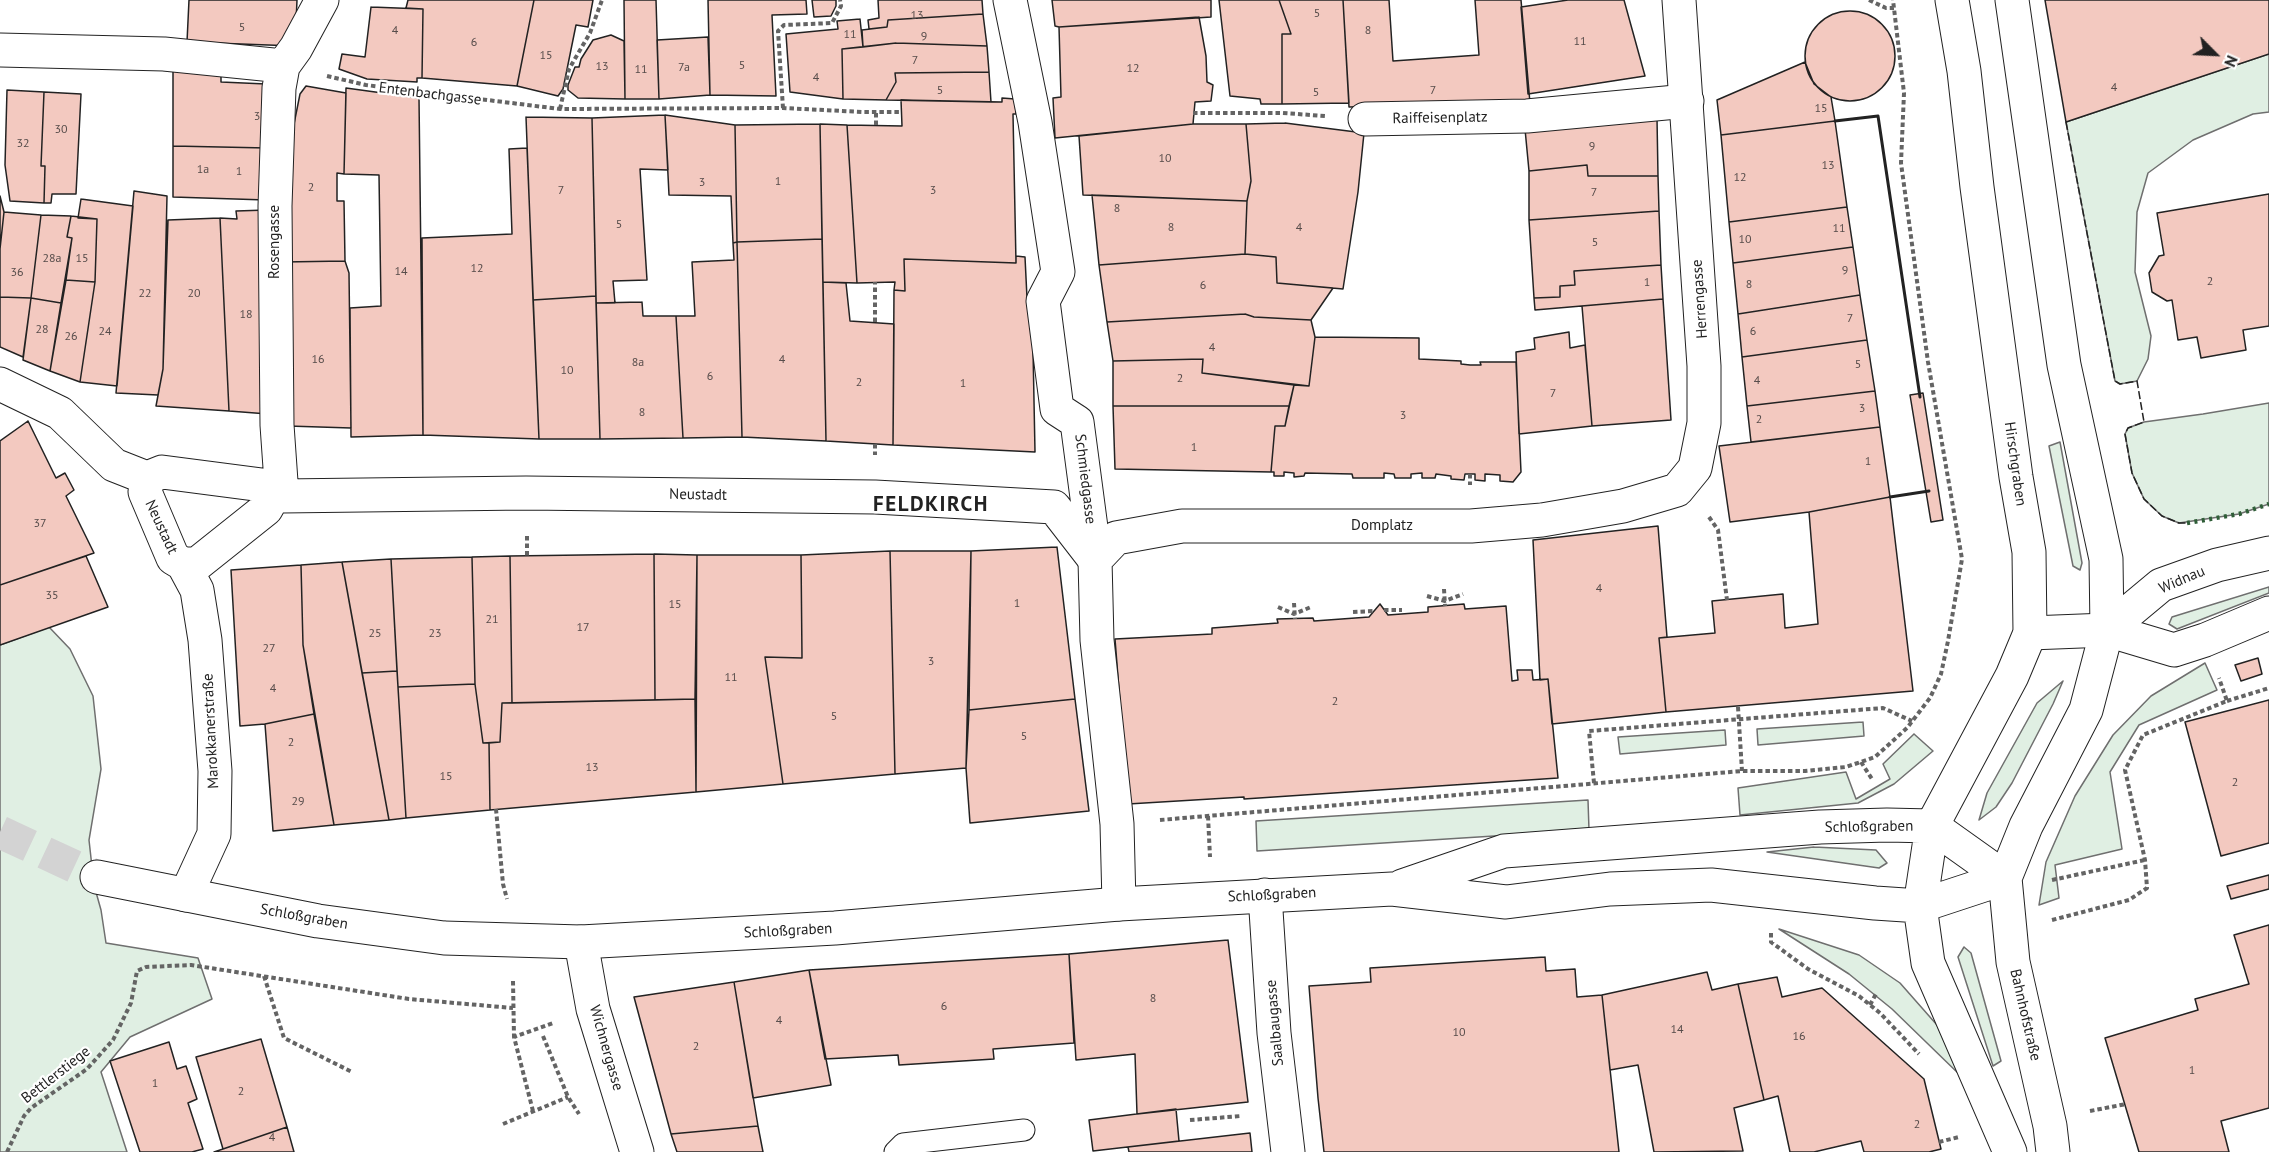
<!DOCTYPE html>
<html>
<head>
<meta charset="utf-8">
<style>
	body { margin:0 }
	#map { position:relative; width:2269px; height:1152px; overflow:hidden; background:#fff; font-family:"PT Sans",sans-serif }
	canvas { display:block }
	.north { position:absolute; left:2185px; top:24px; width:60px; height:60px; -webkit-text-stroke:4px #fff; paint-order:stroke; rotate:114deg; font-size:16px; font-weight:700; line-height:24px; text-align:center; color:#222 }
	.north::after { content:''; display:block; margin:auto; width:21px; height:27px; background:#222; clip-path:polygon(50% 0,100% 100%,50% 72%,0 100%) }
</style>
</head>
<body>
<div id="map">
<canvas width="2269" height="1152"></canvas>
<div class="north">N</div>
</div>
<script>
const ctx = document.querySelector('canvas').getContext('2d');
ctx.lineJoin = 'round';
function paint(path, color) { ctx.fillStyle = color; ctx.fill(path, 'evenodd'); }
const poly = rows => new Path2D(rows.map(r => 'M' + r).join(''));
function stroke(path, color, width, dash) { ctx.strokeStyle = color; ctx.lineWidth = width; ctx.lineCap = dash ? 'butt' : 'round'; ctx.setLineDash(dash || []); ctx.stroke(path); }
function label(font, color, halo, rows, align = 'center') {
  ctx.font = font + ' "PT Sans",sans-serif'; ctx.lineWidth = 4.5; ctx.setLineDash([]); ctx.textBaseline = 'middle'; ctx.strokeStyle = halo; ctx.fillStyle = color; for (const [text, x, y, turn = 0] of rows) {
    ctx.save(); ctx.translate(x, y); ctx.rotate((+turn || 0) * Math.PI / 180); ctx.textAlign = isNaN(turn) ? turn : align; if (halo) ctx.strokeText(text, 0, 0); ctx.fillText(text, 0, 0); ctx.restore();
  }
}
const green = poly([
	[2269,54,2269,112,2253,114,2193,140,2148,173,2137,212,2135,272,2151,336,2148,359,2137,381,2120,384,2115,381,2066,122,2269,54],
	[2269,403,2269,504,2239,514,2179,523,2162,516,2144,499,2132,473,2125,434,2128,428,2144,422,2203,414,2269,403],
	[2060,442,2082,563,2080,570,2073,566,2049,446,2060,442],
	[2269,587,2269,593,2177,629,2169,624,2172,617,2269,587],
	[49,627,70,649,93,696,101,769,89,840,94,885,101,910,106,943,198,958,212,999,130,1037,101,1072,127,1152,0,1152,0,645,49,627],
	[2205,663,2217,690,2139,725,2110,772,2122,849,2055,865,2059,898,2039,905,2046,862,2075,796,2113,735,2151,696,2205,663],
	[2063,681,2053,704,2012,783,1996,807,1979,820,1987,793,2037,703,2063,681],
	[1863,722,1864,736,1758,745,1757,729,1863,722],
	[1725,730,1726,745,1620,754,1618,737,1725,730],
	[1914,734,1933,751,1894,784,1858,803,1740,815,1738,788,1846,772,1856,799,1890,779,1883,764,1914,734],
	[1588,800,1589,830,1257,851,1256,821,1588,800],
	[1814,847,1876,850,1887,863,1879,868,1767,852,1814,847],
	[1779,929,1859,955,1900,983,1937,1025,1961,1076,1892,1009,1849,974,1779,929],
	[1964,947,1971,953,2001,1061,1993,1066,1958,957,1964,947]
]);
paint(green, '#e0efe3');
stroke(green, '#6f6f6f', 1.5);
const building = poly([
	[189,0,297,0,295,46,187,42,189,0],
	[408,0,534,0,517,86,422,78,423,9,406,8,408,0],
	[534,0,593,0,588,27,576,25,563,89,558,96,517,86,534,0],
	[624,0,656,0,659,99,625,99,624,0],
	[708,0,806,0,807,14,772,15,776,96,710,95,708,0],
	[812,0,836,0,836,6,831,16,814,17,812,0],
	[878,0,982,0,983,14,888,20,887,27,869,29,868,20,879,18,878,0],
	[1052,0,1211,0,1211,17,1059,27,1055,26,1052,0],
	[1219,0,1279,0,1291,34,1282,34,1282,104,1261,104,1260,99,1230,96,1219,0],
	[1279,0,1343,0,1349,103,1282,104,1282,34,1291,34,1279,0],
	[1343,0,1389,0,1393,61,1479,55,1475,0,1521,0,1530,103,1349,107,1343,0],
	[1568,0,1624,0,1645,76,1528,94,1521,7,1568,0],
	[2045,0,2269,0,2269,54,2066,122,2045,0],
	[371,7,423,9,422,78,417,78,417,82,367,79,339,69,342,54,365,57,371,7],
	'1805 56a45 45 0 1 1 90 0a45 45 0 1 1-90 0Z',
	[983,14,987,46,896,43,863,47,862,30,887,27,888,20,983,14],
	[1199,17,1206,56,1207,82,1213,85,1211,101,1195,102,1193,124,1055,138,1053,98,1061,97,1059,27,1199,17],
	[860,19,863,47,842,49,843,99,790,92,786,34,838,29,837,21,860,19],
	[611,35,624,41,625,99,578,98,568,90,568,85,575,67,579,67,581,59,593,40,611,35],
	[708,37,710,95,659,99,657,40,708,37],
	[896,43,987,46,989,72,895,73,896,82,886,100,843,99,842,49,896,43],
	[1805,62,1814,84,1831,97,1835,121,1721,135,1717,100,1805,62],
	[173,69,216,70,221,77,221,82,266,84,267,148,173,146,173,69],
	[989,72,991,102,886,100,896,82,895,73,989,72],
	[306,86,346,93,344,174,337,173,337,201,344,201,345,261,283,262,285,169,300,94,306,86],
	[346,88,419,98,423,435,351,437,350,308,381,306,379,175,344,174,346,88],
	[7,90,44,92,41,166,45,166,44,203,10,201,5,165,7,90],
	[44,92,81,94,76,194,52,194,51,203,44,203,45,166,41,166,44,92],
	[1002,98,1015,99,1016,114,1013,114,1016,263,904,259,905,291,894,290,895,282,857,283,847,125,902,126,901,100,1002,102,1002,98],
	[665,115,735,125,737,242,733,243,731,196,669,195,665,115],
	[665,115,668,170,640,169,647,280,613,281,615,303,596,303,592,118,665,115],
	[526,117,592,118,596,296,533,300,526,117],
	[1657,118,1658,176,1588,176,1587,165,1529,171,1525,129,1657,118],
	[1835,121,1847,207,1729,222,1721,135,1835,121],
	[1285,123,1364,133,1358,192,1343,289,1277,283,1276,257,1245,254,1247,201,1251,181,1246,124,1285,123],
	[820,124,847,125,857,283,823,282,820,124],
	[820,124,822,239,737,242,735,125,820,124],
	[1193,124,1246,124,1251,181,1247,201,1083,195,1079,136,1193,124],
	[173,146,267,148,266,200,173,197,173,146],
	[527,148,539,439,423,435,422,238,512,234,509,149,527,148],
	[1587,165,1588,176,1658,176,1659,211,1529,220,1529,171,1587,165],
	[134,191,167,196,163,369,158,395,116,393,134,191],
	[2269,194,2269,326,2243,330,2246,350,2201,358,2197,337,2178,340,2172,300,2167,301,2152,292,2149,273,2159,256,2164,255,2157,213,2269,194],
	[1092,195,1247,201,1245,254,1099,265,1092,195],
	[0,196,4,212,0,249,0,196],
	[81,199,133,206,117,386,80,382,95,282,97,219,78,218,81,199],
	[1847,207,1853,247,1733,263,1729,222,1847,207],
	[267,210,268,414,229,411,220,218,237,219,236,211,267,210],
	[1659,211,1661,265,1574,271,1575,285,1560,286,1560,297,1534,298,1529,220,1659,211],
	[4,212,41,215,31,298,0,297,0,249,4,212],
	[41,215,71,216,67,237,72,238,61,303,31,298,41,215],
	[71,216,97,219,95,282,66,280,72,238,67,237,71,216],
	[220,218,229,411,156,406,163,369,168,220,220,218],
	[822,239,826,441,742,437,737,242,822,239],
	[737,242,742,437,683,438,676,316,695,316,692,262,734,260,733,243,737,242],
	[1853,247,1860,295,1738,314,1733,263,1853,247],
	[1245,254,1276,257,1277,283,1333,288,1311,320,1254,317,1245,314,1107,322,1099,265,1245,254],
	[1016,256,1025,257,1027,298,1032,298,1035,452,893,445,894,290,905,291,904,259,1016,263,1016,256],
	[345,261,349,273,351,428,288,426,283,262,345,261],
	[1661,265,1663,299,1535,310,1534,298,1560,297,1560,286,1575,285,1574,271,1661,265],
	[66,280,95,282,80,382,50,371,66,280],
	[823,282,846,283,850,321,894,324,893,445,826,441,823,282],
	[1860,295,1867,340,1742,357,1738,314,1860,295],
	[596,296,600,439,539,439,533,300,596,296],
	[0,297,31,298,23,357,0,347,0,297],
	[31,298,61,303,50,371,23,360,31,298],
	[1663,299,1671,420,1592,426,1582,306,1663,299],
	[642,302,643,316,676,316,683,438,600,439,596,303,642,302],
	[1245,314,1254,317,1311,320,1315,337,1309,386,1202,373,1203,359,1113,361,1107,322,1245,314],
	[1569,332,1570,348,1585,345,1592,426,1519,434,1516,352,1535,349,1534,338,1569,332],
	[1315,337,1419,338,1419,359,1461,361,1461,364,1470,365,1481,365,1480,362,1516,362,1521,472,1513,482,1500,481,1500,475,1485,474,1485,481,1475,480,1475,474,1465,474,1464,480,1451,479,1451,476,1436,474,1435,478,1422,478,1422,473,1411,474,1411,478,1395,478,1394,474,1384,473,1384,478,1353,478,1352,474,1305,473,1304,476,1294,477,1294,473,1284,472,1284,476,1274,476,1274,472,1271,472,1275,426,1285,426,1294,385,1309,386,1315,337],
	[1867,340,1875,391,1747,406,1742,357,1867,340],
	[1203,359,1202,373,1294,385,1289,406,1113,406,1113,361,1203,359],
	[1875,391,1880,427,1751,442,1747,406,1875,391],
	[1923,393,1943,520,1931,522,1910,395,1923,393],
	[1113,406,1289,406,1285,426,1275,426,1271,472,1115,469,1113,406],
	[28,421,56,478,65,473,74,490,66,496,94,553,0,585,0,441,28,421],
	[1880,427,1890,497,1809,512,1730,522,1719,446,1880,427],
	[1890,497,1913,691,1666,712,1659,638,1715,633,1712,601,1783,594,1785,628,1818,624,1809,512,1890,497],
	[1658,526,1667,637,1659,638,1666,712,1552,724,1548,679,1540,680,1533,540,1658,526],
	[1057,547,1075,699,969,710,971,551,1057,547],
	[890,551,971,551,966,768,895,774,890,551],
	[890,551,895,774,783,784,765,657,802,658,801,555,890,551],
	[654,554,697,555,695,699,655,700,654,554],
	[654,554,655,700,512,703,510,556,654,554],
	[697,555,801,555,802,658,765,657,783,784,696,792,697,555],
	[86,556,108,607,0,645,0,585,86,556],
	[510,556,512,703,502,703,500,742,483,743,475,684,472,557,510,556],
	[472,557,475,684,398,687,391,559,472,557],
	[391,559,397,671,362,673,342,562,391,559],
	[342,562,389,820,334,825,303,645,301,565,342,562],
	[301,565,303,645,314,714,265,724,240,726,231,570,301,565],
	[1380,604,1388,615,1428,612,1428,607,1464,604,1465,609,1506,606,1512,681,1518,680,1517,670,1532,670,1533,680,1548,679,1558,778,1244,799,1244,797,1128,804,1115,639,1212,634,1212,628,1278,623,1277,619,1313,618,1314,621,1369,617,1380,604],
	[2258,658,2262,674,2241,681,2235,665,2258,658],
	[397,671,406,818,389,820,362,673,397,671],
	[475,684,483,743,489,743,490,810,406,818,398,687,475,684],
	[695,699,696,792,490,810,489,743,500,742,502,703,695,699],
	[1075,699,1089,811,970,823,966,768,969,710,1075,699],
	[2269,700,2269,843,2221,856,2185,722,2269,700],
	[314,714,334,825,273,831,265,724,314,714],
	[2269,875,2269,889,2231,899,2227,886,2269,875],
	[2269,925,2269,1108,2221,1121,2229,1152,2139,1152,2105,1038,2198,1010,2195,999,2249,984,2234,935,2269,925],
	[1228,940,1248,1102,1137,1114,1135,1054,1076,1060,1069,954,1228,940],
	[1069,954,1074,1043,993,1049,994,1059,899,1065,898,1055,825,1059,809,970,1069,954],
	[1545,957,1546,971,1575,969,1577,997,1602,995,1619,1152,1324,1152,1318,1098,1309,986,1371,982,1370,968,1545,957],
	[809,970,831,1085,753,1098,734,982,809,970],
	[1707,972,1712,990,1738,984,1764,1100,1734,1108,1743,1151,1654,1152,1638,1065,1610,1070,1602,995,1707,972],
	[1777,977,1782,997,1822,988,1924,1079,1941,1149,1929,1152,1864,1152,1861,1141,1814,1152,1790,1152,1778,1096,1764,1100,1738,984,1777,977],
	[734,982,758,1126,671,1134,634,997,734,982],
	[261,1039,287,1127,223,1149,196,1057,261,1039],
	[169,1042,177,1069,186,1066,197,1099,188,1103,203,1149,192,1152,140,1152,110,1061,169,1042],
	[1176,1109,1179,1141,1093,1151,1089,1120,1176,1109],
	[758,1126,763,1152,677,1152,671,1134,758,1126],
	[287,1127,294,1152,214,1152,223,1149,287,1127],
	[1250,1133,1252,1152,1129,1152,1128,1147,1250,1133]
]);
paint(building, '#f3c9c0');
stroke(building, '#222', 1.5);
stroke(poly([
	[0,832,97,877]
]), '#d3d3d3', 33, [33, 16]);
const service = poly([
	[895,1152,903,1144,1024,1130]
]);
const pedestrian = poly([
	[1010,0,1035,122,1058,272,1043,301,1057,409,1077,422,1095,558],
	[0,50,164,54,283,66],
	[1365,119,1527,116,1687,101],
	[0,384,60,413,114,465,147,478,162,472,262,485,274,495,282,496,526,493,875,497,1054,507,1095,560],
	[147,478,145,492,173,558,183,564,197,564,266,509,274,495],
	[282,496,277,425,275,206,279,88,283,66,296,48,322,0],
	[183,564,197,590,205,640,215,771,214,834,186,895]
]);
const minor = poly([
	[1265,895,1274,1033,1288,1152],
	[1119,904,1117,824,1097,640,1095,560,1116,538,1182,526,1471,526,1542,520,1623,506,1677,490,1695,468,1704,423,1704,366,1679,0],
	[581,942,593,1009,637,1152]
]);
const secondary = poly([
	[2107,630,2161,585,2217,565,2269,553],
	[2030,633,2107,630,2174,650,2205,640,2269,613]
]);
const primary = poly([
	[1952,0,1964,71,1977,187,2016,477,2029,552,2030,633,2012,676,1932,826,1920,906,1928,963,2010,1152],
	[2012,0,2064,365,2106,559,2107,630,2086,710,2026,826,2005,878,2013,962,2050,1126,2053,1152],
	[97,877,318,921,444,938,581,942,835,928,1119,904,1392,889,1506,902,1610,889,1711,885,1875,903,1920,906,2005,878],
	[1402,886,1504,851,1820,827,1887,825,1932,826,2005,878]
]);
stroke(service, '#222', 23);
stroke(pedestrian, '#222', 35);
stroke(minor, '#222', 35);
stroke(secondary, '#222', 35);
stroke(primary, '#222', 35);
stroke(poly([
	[1869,0,1886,8,1894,8],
	[327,76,366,85,560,109,783,108,862,112,901,112],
	[783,108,778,31,784,25,832,23,841,6,840,0],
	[560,109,569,69,590,33,602,0],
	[1193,113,1283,113,1325,116],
	[876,125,876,112],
	[875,322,875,282],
	[875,444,875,455],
	[1470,474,1470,485],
	[1709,517,1718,530,1727,600],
	[527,536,527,556],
	[1444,589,1445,606],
	[1427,596,1445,601,1463,594],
	[1294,603,1295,619],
	[1278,607,1294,614,1311,607],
	[1384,610,1402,610],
	[1353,612,1374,611],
	[2227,701,2269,688],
	[1738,707,1742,771],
	[1861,762,1872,779],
	[1594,783,1589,731,1883,708,1912,721],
	[496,809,503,884,507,899],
	[1208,816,1210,857],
	[1160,820,1742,771,1805,771,1846,767,1875,757,1907,728,1930,698,1941,674,1948,641,1962,559,1928,362,1901,163,1904,93,1893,0],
	[2052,880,2145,860],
	[2052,920,2129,900,2147,888,2145,860,2125,770,2143,735,2227,701,2219,678],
	[1771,933,1771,942,1808,969,1859,996,1880,1013,1919,1054],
	[264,976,284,1038,352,1072],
	[513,981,514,1037],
	[1870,1005,1877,992],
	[543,1036,568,1097,579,1114],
	[533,1111,514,1037,553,1023],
	[2090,1111,2126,1104],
	[1190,1120,1241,1116],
	[503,1124,568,1097],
	[1939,1142,1959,1137],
	[7,1152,24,1116,31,1108,87,1069,113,1040,131,1003,137,971,146,967,191,965,409,999,513,1008]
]), '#646464', 4, [4.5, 3]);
stroke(service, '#fff', 21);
stroke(pedestrian, '#fff', 33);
stroke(minor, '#fff', 33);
stroke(secondary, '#fff', 33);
stroke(primary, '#fff', 33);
stroke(poly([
	[2187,523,2239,514,2269,504]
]), '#2f5e38', 4.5, [3, 4.5]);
stroke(poly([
	[2066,122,2115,381,2120,384,2137,381,2144,422,2128,428,2125,434,2132,473,2144,499,2162,516,2179,523,2187,523]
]), '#222', 1.5, [8, 3]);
stroke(poly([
	[1835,121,1878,116,1920,397],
	[1890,497,1929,491]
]), '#222', 3);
label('12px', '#564c4a', null, [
	["5",1317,14],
	["13",917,16],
	["5",242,28],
	["4",395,31],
	["8",1368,31],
	["11",850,35],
	["9",924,37],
	["11",1580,42],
	["6",474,43],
	["15",546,56],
	["7",915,61],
	["5",742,66],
	["13",602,67],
	["7a",684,68],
	["12",1133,69],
	["11",641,70],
	["4",816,78],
	["4",2114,88],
	["5",940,91],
	["7",1433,91],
	["5",1316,93],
	["15",1821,109],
	["3",257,117],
	["30",61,130],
	["32",23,144],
	["9",1592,147],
	["10",1165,159],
	["13",1828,166],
	["1a",203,170],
	["1",239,172],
	["12",1740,178],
	["1",778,182],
	["3",702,183],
	["2",311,188],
	["7",561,191],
	["3",933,191],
	["7",1594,193],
	["8",1117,209],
	["5",619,225],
	["8",1171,228],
	["4",1299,228],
	["11",1839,229],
	["10",1745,240],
	["5",1595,243],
	["28a",52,259],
	["15",82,259],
	["12",477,269],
	["9",1845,271],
	["14",401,272],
	["36",17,273],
	["2",2210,282],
	["1",1647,283],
	["8",1749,285],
	["6",1203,286],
	["22",145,294],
	["20",194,294],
	["18",246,315],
	["7",1850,319],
	["28",42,330],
	["24",105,332],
	["6",1753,332],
	["26",71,337],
	["4",1212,348],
	["16",318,360],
	["4",782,360],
	["8a",638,363],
	["5",1858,365],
	["10",567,371],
	["6",710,377],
	["2",1180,379],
	["4",1757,381],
	["2",859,383],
	["1",963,384],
	["7",1553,394],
	["3",1862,409],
	["8",642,413],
	["3",1403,416],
	["2",1759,420],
	["1",1194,448],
	["1",1868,462],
	["37",40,524],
	["4",1599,589],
	["35",52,596],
	["1",1017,604],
	["15",675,605],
	["21",492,620],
	["17",583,628],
	["25",375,634],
	["23",435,634],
	["27",269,649],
	["3",931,662],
	["11",731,678],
	["4",273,689],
	["2",1335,702],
	["5",834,717],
	["5",1024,737],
	["2",291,743],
	["13",592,768],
	["15",446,777],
	["2",2235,783],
	["29",298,802],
	["8",1153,999],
	["6",944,1007],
	["4",779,1021],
	["14",1677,1030],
	["10",1459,1033],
	["16",1799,1037],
	["2",696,1047],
	["1",2192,1071],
	["1",155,1084],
	["2",241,1092],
	["2",1917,1125],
	["4",272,1138]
]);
label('15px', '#222', '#fff', [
	["Entenbachgasse",430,94,7],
	["Raiffeisenplatz",1440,118,-1],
	["Rosengasse",275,242,-90],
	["Herrengasse",1700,299,-94],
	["Hirschgraben",2015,464,82],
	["Schmiedgasse",1085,479,83],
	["Neustadt",698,495,1],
	["Domplatz",1382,526],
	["Neustadt",161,527,65],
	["Widnau",2182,580,-23],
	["Marokkanerstraße",211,731,-93],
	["Schloßgraben",1869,827,-1],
	["Schloßgraben",1272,895,-3],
	["Schloßgraben",304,917,10],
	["Schloßgraben",788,931,-3],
	["Bahnhofstraße",2025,1015,77],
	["Saalbaugasse",1275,1023,-95],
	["Wichnergasse",606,1048,74],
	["Bettlerstiege",56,1075,-38]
]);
ctx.letterSpacing = '1.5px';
label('bold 21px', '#222', '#fff', [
	["FELDKIRCH",931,505]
]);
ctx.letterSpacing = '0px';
</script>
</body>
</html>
